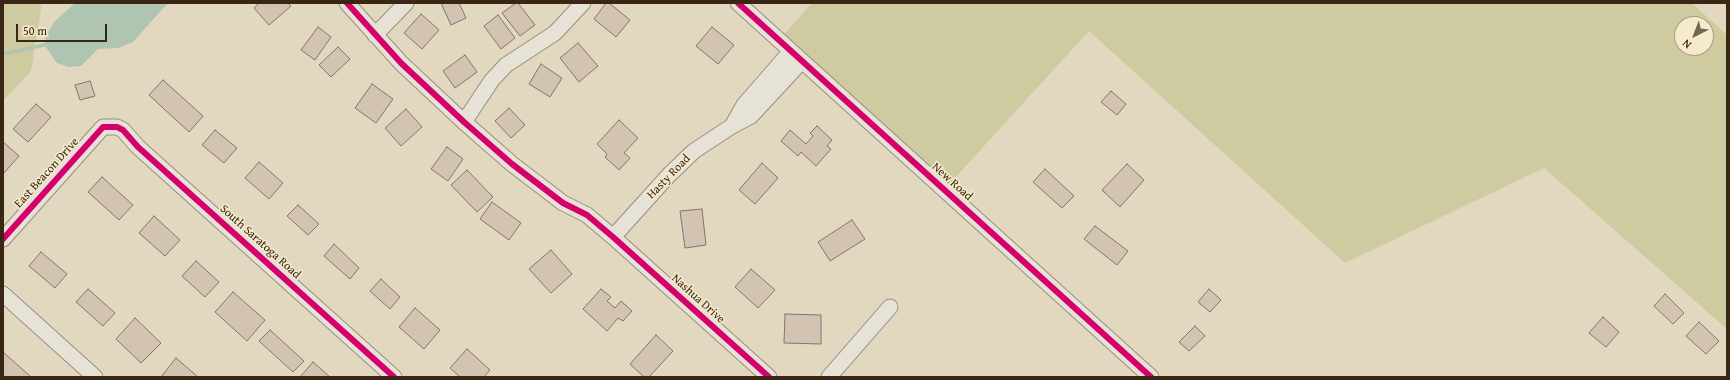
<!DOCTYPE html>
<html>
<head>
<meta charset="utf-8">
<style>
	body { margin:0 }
	#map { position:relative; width:1730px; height:380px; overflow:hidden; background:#e2d8bf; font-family:"Gentium Book Plus",serif }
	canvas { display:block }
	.frame { position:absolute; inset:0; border:4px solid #3a2615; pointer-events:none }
	.north { position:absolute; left:1674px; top:16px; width:40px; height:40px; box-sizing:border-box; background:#f6eacc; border:1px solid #ab9c83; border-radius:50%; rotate:222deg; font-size:11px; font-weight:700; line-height:16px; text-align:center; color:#3a2615 }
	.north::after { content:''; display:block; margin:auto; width:14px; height:18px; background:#756450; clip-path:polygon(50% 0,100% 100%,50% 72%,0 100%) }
	.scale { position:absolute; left:16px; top:24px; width:91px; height:18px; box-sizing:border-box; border:2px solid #3a2615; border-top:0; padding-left:5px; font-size:12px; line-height:14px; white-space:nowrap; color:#3a2615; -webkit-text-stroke:3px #f6eacc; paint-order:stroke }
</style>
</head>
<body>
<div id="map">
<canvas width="1730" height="380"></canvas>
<div class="frame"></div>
<div class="north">N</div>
<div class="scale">50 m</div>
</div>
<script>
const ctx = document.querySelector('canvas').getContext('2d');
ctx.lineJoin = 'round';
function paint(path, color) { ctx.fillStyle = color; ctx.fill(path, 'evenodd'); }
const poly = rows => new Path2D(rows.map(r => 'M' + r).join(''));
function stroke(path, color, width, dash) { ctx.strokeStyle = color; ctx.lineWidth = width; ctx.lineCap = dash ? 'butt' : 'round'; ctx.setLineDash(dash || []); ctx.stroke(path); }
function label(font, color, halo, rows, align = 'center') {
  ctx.font = font + ' "Gentium Book Plus",serif'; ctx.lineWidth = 3; ctx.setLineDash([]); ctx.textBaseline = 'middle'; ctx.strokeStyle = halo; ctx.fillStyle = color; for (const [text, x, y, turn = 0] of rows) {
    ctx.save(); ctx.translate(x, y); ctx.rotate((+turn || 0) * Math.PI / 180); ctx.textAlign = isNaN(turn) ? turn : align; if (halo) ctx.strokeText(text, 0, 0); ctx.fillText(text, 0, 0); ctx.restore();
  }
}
paint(poly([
	[3,3,42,3,31,71,3,101],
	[812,3,1692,3,1727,35,1727,329,1544,168,1345,263,1089,31,944,190,779,40],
	[1682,24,1706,24,1706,48,1682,48]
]), '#cecba1');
paint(poly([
	[75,3,168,3,133,42,118,48,98,49,81,66,68,67,57,63,44,45,47,34,54,22]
]), '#b0c4b2');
stroke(poly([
	[3,54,44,45]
]), '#b0c4b2', 3.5);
const building = poly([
	[259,3,288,3,291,6,269,25,254,8,259,3],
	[441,3,459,3,466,18,451,25,441,3],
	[516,3,518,3,535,25,520,36,502,13,516,3],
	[606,3,609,3,630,20,616,37,594,19,606,3],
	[421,14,439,30,422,49,404,33,421,14],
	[498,15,515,38,501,49,484,26,498,15],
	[318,27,331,37,315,60,301,50,318,27],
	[712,27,734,45,718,64,696,46,712,27],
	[578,43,598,66,579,82,560,58,578,43],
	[338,47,350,59,331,77,319,65,338,47],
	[465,55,477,72,455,88,443,71,465,55],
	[541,64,562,78,550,97,529,84,541,64],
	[163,80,203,116,189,132,149,95,163,80],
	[90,81,95,96,80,100,75,85,90,81],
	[372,84,393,99,376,123,355,108,372,84],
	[1111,91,1126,104,1117,115,1101,102,1111,91],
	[36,104,51,117,28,142,13,129,36,104],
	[509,108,525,125,511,138,495,121,509,108],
	[406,109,422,127,401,146,385,128,406,109],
	[619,120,638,138,624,153,630,158,619,170,605,157,607,154,597,144,619,120],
	[817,126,832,140,827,146,831,149,816,166,801,152,798,156,781,141,790,130,806,144,813,136,810,133,817,126],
	[215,130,237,148,224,163,202,145,215,130],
	[3,142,19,156,3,174,3,142],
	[447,147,463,159,448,181,431,169,447,147],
	[259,162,283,183,269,199,245,178,259,162],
	[762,163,778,178,755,204,739,190,762,163],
	[1127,164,1144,180,1120,207,1102,190,1127,164],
	[1045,169,1074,196,1062,208,1033,182,1045,169],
	[467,170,493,197,477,212,451,185,467,170],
	[102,177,133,205,119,220,88,192,102,177],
	[492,202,521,223,509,240,480,219,492,202],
	[298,205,319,224,308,235,287,216,298,205],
	[702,209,706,245,685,248,680,211,702,209],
	[154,216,180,240,165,256,139,233,154,216],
	[852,220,865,239,830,261,818,242,852,220],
	[1095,226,1128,251,1117,265,1084,239,1095,226],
	[334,244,359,268,350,279,324,256,334,244],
	[551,250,572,274,551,293,529,269,551,250],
	[41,252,67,274,55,288,29,266,41,252],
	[196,261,219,282,205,297,182,276,196,261],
	[751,269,775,290,758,308,735,287,751,269],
	[381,279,400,297,390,309,370,291,381,279],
	[88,289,115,313,103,326,76,302,88,289],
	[601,289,611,297,607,301,615,308,621,301,632,311,623,321,618,318,607,331,583,309,601,289],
	[1209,289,1221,300,1210,312,1198,302,1209,289],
	[233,292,265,320,247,341,215,312,233,292],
	[1665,294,1684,313,1673,324,1654,306,1665,294],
	[415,308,440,330,424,349,399,327,415,308],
	[785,314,821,315,821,344,784,343,785,314],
	[1603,317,1619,332,1606,347,1589,333,1603,317],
	[135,318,161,343,141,363,116,339,135,318],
	[1699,322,1719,341,1706,354,1686,336,1699,322],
	[1195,326,1205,336,1189,351,1179,342,1195,326],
	[270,330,304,361,293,372,259,341,270,330],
	[656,335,673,351,649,377,644,377,630,364,656,335],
	[467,349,490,370,484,377,460,377,450,368,467,349],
	[3,352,30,376,30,377,3,377,3,352],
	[176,358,198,377,161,377,176,358],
	[313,362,330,377,300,377,313,362]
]);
paint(building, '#d2c3b2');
stroke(building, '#7f7768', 1);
const minor = poly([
	[347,3,401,63,464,122,512,164,563,203,587,215,613,237,769,377],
	[738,3,1151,377],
	[375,35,406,3],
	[464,122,492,80,506,65,555,33,583,3],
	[732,126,744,105,791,51],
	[613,237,669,175,694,151,732,126,751,116,802,61],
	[3,239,103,127,117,127,123,130,138,147,394,377],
	[3,294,95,377],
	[829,377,890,307]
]);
stroke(minor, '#978f7f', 17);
stroke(minor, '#e7e2d6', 15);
stroke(poly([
	[347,3,401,63,464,122,512,164,563,203,587,215,613,237,769,377],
	[738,3,1151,377],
	[3,239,103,127,117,127,123,130,138,147,394,377]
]), '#d6006c', 6);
label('12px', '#3a2615', '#f6eacc', [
	["East Beacon Drive",47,173,-48],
	["Hasty Road",669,177,-46],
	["New Road",952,182,42],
	["South Saratoga Road",260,242,42],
	["Nashua Drive",698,299,42]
]);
</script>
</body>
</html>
